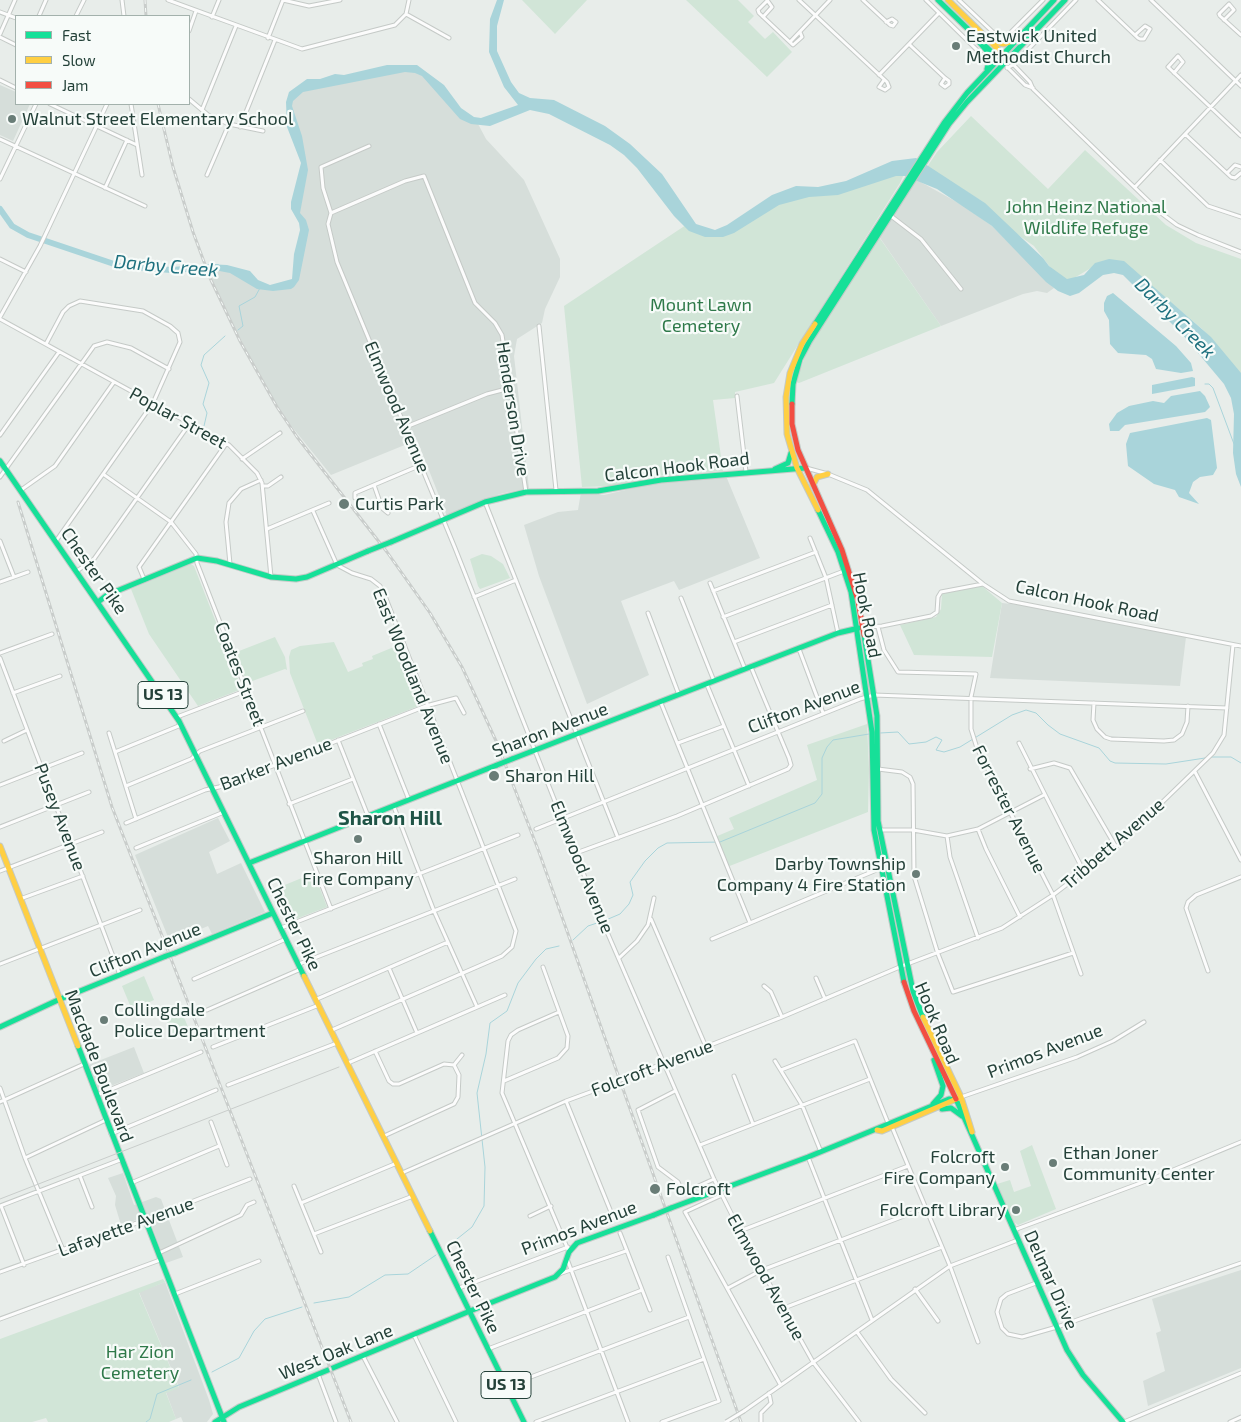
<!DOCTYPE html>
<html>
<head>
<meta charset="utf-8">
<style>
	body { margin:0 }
	#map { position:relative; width:1241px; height:1422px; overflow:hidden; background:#e8edea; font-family:"Exo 2",sans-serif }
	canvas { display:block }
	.legend { position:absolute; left:15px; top:15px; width:175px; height:90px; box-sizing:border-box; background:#f7fbf9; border:1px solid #a3b1ac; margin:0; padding:6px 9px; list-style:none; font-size:15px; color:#244139 }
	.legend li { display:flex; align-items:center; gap:10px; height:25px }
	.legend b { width:25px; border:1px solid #a3b1ac }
</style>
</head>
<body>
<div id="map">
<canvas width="1241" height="1422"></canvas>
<ul class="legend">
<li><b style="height:6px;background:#16e098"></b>Fast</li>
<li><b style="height:6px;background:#ffcf43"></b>Slow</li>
<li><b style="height:6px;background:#f24e42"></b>Jam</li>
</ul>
</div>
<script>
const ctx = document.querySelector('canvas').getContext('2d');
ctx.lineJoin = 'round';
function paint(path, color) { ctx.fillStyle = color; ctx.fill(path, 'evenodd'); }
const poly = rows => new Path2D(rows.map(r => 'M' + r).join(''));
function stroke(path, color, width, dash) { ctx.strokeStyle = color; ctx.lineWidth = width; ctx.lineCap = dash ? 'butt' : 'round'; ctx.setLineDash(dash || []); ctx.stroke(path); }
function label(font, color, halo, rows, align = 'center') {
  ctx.font = font + ' "Exo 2",sans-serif'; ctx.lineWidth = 4.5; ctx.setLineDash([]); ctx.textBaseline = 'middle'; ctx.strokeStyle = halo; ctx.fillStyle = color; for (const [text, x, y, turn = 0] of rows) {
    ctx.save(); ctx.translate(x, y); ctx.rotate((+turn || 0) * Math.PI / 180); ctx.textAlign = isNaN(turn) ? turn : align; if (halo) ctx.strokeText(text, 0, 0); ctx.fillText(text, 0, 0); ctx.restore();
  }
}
paint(poly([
	[408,68,424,75,459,115,477,122,486,139,524,180,560,259,560,277,545,309,542,323,517,339,514,356,529,488,500,494,447,516,417,440,331,475,284,417,268,391,223,306,208,272,219,267,270,286,295,281,304,237,295,206,303,163,291,104,293,93],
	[0,85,16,92,16,104,30,104,13,141,0,135],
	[917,180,964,206,992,226,1054,288,1047,293,1037,291,1023,294,941,326,878,235,910,184,911,189],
	[726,476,760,558,679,590,674,581,621,601,649,675,587,704,539,576,524,525,558,512,578,510,581,492,604,495,660,482],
	[1002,603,1048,608,1186,637,1180,686,990,678],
	[218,818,230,841,209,852,217,874,241,863,265,912,212,934,208,926,170,942,135,855],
	[134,1047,144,1073,98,1091,88,1065],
	[123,1173,134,1205,156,1197,161,1199,183,1257,166,1263,148,1216,121,1225,115,1205,116,1196,108,1178],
	[1241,1270,1241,1368,1148,1406,1143,1381,1165,1371,1156,1333,1161,1331,1152,1299],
	[165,1282,209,1400,213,1414,207,1422,183,1422,181,1417,176,1419,166,1392,179,1387,139,1292]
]), '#d6deda');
paint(poly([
	[522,0,587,0,555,34],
	[686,0,738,0,754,16,748,22,765,39,773,32,792,52,767,77],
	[971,116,1048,189,1085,150,1166,225,1196,243,1241,259,1241,380,1211,338,1201,328,1123,262,1109,260,1101,262,1069,281,1053,271,1034,246,1011,230,983,202,927,167,937,152],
	[907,167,900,183,774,383,735,392,735,398,713,400,723,471,654,476,611,486,582,487,564,306,689,223,719,233,762,208],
	[879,237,941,326,799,383,796,382,809,345],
	[482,554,491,556,503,564,510,578,480,589,478,586,470,559],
	[191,564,194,566,242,689,198,706,149,634,131,589],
	[982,586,1002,603,992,657,914,655,900,625,936,617,941,609,942,594],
	[275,637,285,657,287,670,285,669,247,683,234,653],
	[334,642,348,672,363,666,362,663,373,659,372,656,401,644,424,704,318,745,290,673,289,657,291,650,300,646],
	[867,724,869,769,868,812,727,867,715,837,734,829,729,818,817,780,807,745],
	[314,873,327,907,288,922,270,891],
	[144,976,154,1000,132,1010,122,986],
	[181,1010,188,1027,170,1036,167,1020],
	[1032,1145,1056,1209,1018,1225,1014,1222,997,1184,1010,1180,1014,1192,1031,1186,1020,1151],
	[163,1279,165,1282,139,1293,179,1388,166,1393,176,1419,169,1422,48,1422,46,1418,32,1422,0,1422,0,1339]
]), '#d1e5d7');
paint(poly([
	[497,0,504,0,497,26,497,51,511,82,519,93,530,98,554,100,605,126,630,144,662,174,696,224,715,230,727,225,772,195,796,186,818,187,846,181,892,161,916,158,985,203,1043,258,1049,266,1067,279,1084,275,1095,263,1109,259,1124,261,1211,337,1241,373,1241,487,1236,474,1233,453,1234,414,1231,398,1224,384,1182,334,1123,275,1114,273,1103,275,1079,293,1070,296,1058,291,1046,282,992,226,937,189,905,176,896,176,838,195,809,197,779,205,734,233,723,237,705,237,689,231,674,216,637,168,624,155,610,145,549,114,530,110,490,126,471,124,460,119,422,76,415,73,405,72,303,92,293,101,292,106,302,136,308,170,300,213,306,220,309,230,299,280,294,287,291,289,273,291,257,289,230,273,209,269,207,264,227,265,250,271,258,280,270,285,292,279,294,254,300,230,299,223,291,209,291,202,301,163,287,127,286,102,289,92,307,79,320,79,335,74,344,75,387,65,417,65,444,85,461,108,474,117,481,118,518,105,504,87,489,52,490,19],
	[1113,293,1176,346,1191,363,1193,371,1181,373,1156,369,1152,359,1146,355,1118,353,1110,344,1109,320,1104,311,1104,303,1107,296],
	[1192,377,1195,378,1195,386,1152,394,1152,385],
	[1200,391,1205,396,1210,407,1205,412,1125,425,1119,431,1110,431,1109,424,1117,413,1129,406,1153,401,1164,403,1171,396],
	[1207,418,1211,420,1217,468,1213,475,1200,477,1193,482,1189,493,1199,504,1179,497,1175,490,1154,484,1128,466,1126,444,1130,433]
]), '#a9d4da');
stroke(poly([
	[238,330,243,326,239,306,255,297,260,288],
	[1205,384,1209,384,1213,388,1234,444],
	[204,426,207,413,203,404,209,383,201,365,204,355,225,336],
	[880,733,898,732,909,744,926,742,936,737,942,740,936,750,944,752,960,747,1012,715,1026,710,1036,713,1048,725,1060,734,1099,748,1110,761,1115,763,1166,764,1205,758],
	[1209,757,1231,757,1241,763],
	[606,920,620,914,629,904,633,895,630,882,645,861,658,848,667,843,720,842,815,803,822,794,822,758,827,747,833,740,869,734],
	[573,940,588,926,600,922],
	[447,1247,472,1227,484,1206,485,1167,477,1093,486,1054,490,1023,507,1011,518,983,536,959,546,949,559,946],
	[314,1303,349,1297,385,1275,408,1274,436,1255],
	[212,1372,239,1358,254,1331,265,1319,302,1307],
	[146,1422,150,1419,157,1394,191,1380]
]), '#a9d4da', 1);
stroke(poly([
	[0,209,12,226,28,235,120,266,171,270,217,267]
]), '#a9d4da', 6);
const street = poly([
	[122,0,124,16],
	[168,0,302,49,395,25,406,14,409,0],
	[283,0,309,6,340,0],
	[799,0,887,82,889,87,885,90,879,87,884,80],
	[863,0,890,25,893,26,896,22,892,19,886,22],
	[926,0,981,54],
	[959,0,996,35,1004,39,1043,0],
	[1098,0,1138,38,1140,39,1144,39,1150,29,1145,26,1135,35],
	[1151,0,1241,86],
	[767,1,758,10,759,13,793,45,802,37,800,32],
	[0,12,16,18],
	[406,14,449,38],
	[39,16,46,0],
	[76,16,84,0],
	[212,17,219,0],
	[763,17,772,7,767,0],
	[1224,20,1234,10,1229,4,1219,14,1220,16,1241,35],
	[189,31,196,11],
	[0,34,15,0],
	[0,37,16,45],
	[268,38,283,0],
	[790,42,830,0],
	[909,44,912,47,945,78,949,81,949,84,945,87,941,84,945,78],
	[1008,59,1030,82,1033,89,1161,213,1177,225,1198,235,1241,252],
	[1007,67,1025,85,1033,88],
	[1007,68,1013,65,1076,0],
	[1174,73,1183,62,1178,56,1168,67,1241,136],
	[879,75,939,13],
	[0,80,16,88],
	[189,99,208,115,229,124,263,131],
	[50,104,137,145],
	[131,104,142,175],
	[202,110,236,26],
	[240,127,275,40],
	[1185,134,1231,177,1235,178,1241,173],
	[0,139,145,206],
	[369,146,321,167,323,188,331,213,328,224,337,262,455,548,601,918,714,1179,740,1231,813,1362,859,1422],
	[1160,160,1208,206,1241,217],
	[1227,173,1235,165,1241,167],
	[207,175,229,124],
	[0,179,36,104],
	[1135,187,1241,75],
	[105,188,127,140],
	[331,213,405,181,424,176,475,303,495,323,502,335,526,492],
	[891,216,921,239,961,289],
	[0,259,26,272],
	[0,317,40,246,107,104],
	[0,319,229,445,257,473,262,483,271,577],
	[539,326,556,490],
	[46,344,63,312,69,306,80,301,143,311,170,326,178,333,180,342,153,403,56,541],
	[737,396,746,472],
	[406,427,487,394,510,388],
	[0,435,59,352],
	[242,459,280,433],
	[806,468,828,474,867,490,983,584,1009,601,1241,646],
	[103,474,171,522,196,554,197,563,331,909],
	[0,477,94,346,107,342,131,348,169,369],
	[374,485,382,508,388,513],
	[263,486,268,486,281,477],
	[21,490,55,466,114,382],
	[355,498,355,493,421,465],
	[485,502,618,838],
	[313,511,337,565,352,573,371,579,380,586,385,596,516,931,512,947,502,956,332,1030],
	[267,529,329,503],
	[810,538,826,578,838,633],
	[0,541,14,577],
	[230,564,226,522,229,503,241,489,261,480],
	[77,571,94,559,190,423],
	[144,579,139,567,226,444],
	[0,582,28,572],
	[710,583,745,669],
	[713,591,816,552],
	[474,597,516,580],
	[681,598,714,681],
	[648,613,679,695],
	[723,617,844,571],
	[863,627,882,626,931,616,937,612,938,597,941,592,983,584],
	[878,627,884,650,898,672,976,674,971,697,971,729,977,748,1053,895,1081,974],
	[734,642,832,605],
	[799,649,823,713],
	[0,653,52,634],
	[0,658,120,975],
	[707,685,749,786],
	[13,693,60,676],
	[661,703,750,923],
	[1094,703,1093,720,1097,729,1105,737,1111,739,1164,741,1174,740,1182,734,1187,722,1188,706],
	[139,704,162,694],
	[177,717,245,691],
	[379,724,409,800],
	[109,733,136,819],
	[338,740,368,816],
	[4,741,27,730],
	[678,743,724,726],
	[1019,743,1084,872],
	[115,752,181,725],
	[878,769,902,772,910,777,913,784,914,876,938,954,953,992,1073,953],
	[1030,769,1054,763,1070,768,1116,847],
	[1195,772,1241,860],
	[0,785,82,753],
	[126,786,191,759,200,751,303,711],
	[289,804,353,779],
	[394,807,434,911,477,1007],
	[126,823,205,790,219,787,426,706,456,698,464,713],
	[0,827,89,792],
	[536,829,860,699,874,695,1227,708],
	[978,829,986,849,1020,917],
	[880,830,913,830,947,836,978,829,1044,795],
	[947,836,950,857,978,938],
	[136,848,224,812],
	[576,853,677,816,788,769,791,765,789,758,751,667],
	[0,871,102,832],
	[20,899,83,876],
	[651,919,706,1047],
	[281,928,518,835],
	[712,939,886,866],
	[619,958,637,941,648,925,654,898],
	[0,964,140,910],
	[299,964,515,879],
	[389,968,417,1033],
	[1208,971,1186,908,1188,902,1196,895,1241,877],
	[816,978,825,999],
	[194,979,286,939],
	[764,986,771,992,782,1017],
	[317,999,448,942],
	[207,1010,301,969],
	[559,1012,518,1030,511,1035,508,1041,502,1093,569,1252],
	[213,1047,319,1005],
	[375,1051,389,1081,393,1084,399,1084,444,1064,454,1065],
	[775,1061,802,1105,821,1152],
	[348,1063,505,995],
	[454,1065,462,1055],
	[781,1070,855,1041,888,1123],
	[734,1076,753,1124],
	[621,1080,782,1017,902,966,1002,928,1053,895,1116,847,1213,753,1224,735,1233,645],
	[504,1081,558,1058,567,1048,568,1036,543,967],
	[228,1085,337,1043],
	[0,1088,25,1158,63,1250],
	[675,1091,638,1110,658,1167,678,1182,683,1193,714,1179],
	[97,1095,201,1052],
	[961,1097,1077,1057,1113,1041,1144,1022],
	[566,1101,613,1217],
	[0,1102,84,1064],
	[211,1122,227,1165],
	[892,1127,950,1266,978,1342],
	[111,1134,216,1090],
	[384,1136,454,1104,458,1097,459,1075,454,1065],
	[700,1145,870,1079],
	[808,1157,872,1320],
	[25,1158,106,1120],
	[402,1173,566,1101,612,1084],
	[80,1176,92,1207],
	[131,1183,219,1146],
	[294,1186,321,1252],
	[722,1195,685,1212,780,1384],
	[301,1203,397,1163],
	[0,1206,120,1160],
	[1,1206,24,1265],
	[530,1216,551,1206],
	[1014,1230,1154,1178,1241,1142],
	[740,1231,908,1166],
	[620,1233,650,1310],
	[314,1234,413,1196],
	[159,1253,241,1215,247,1205,254,1202],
	[567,1259,628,1422],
	[0,1272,145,1220,250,1179],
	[559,1274,626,1251],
	[1036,1283,1007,1294,1001,1299,997,1312,1002,1328,1008,1334,1022,1337,1057,1327,1241,1263],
	[459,1288,568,1247],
	[728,1288,762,1270,925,1208],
	[915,1289,938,1321],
	[175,1294,259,1261],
	[784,1308,942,1247],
	[0,1319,160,1260],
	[857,1332,891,1379,925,1413],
	[414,1335,456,1422],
	[488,1349,642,1290],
	[363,1356,397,1422],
	[318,1374,336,1422],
	[507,1386,689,1317],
	[744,1411,950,1266,1018,1240],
	[536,1422,704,1359],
	[662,1422,719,1401,668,1257],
	[761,1422,761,1413,771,1403,769,1393],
	[1124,1422,1241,1373],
	[1230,1422,1241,1417]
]);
const fast = poly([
	[938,0,1001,61],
	[967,28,988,52,990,59,987,69],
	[815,324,944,123,967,93,1054,0],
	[792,404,793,384,800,359,809,342,949,124,967,102,1065,0],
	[0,461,179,721,304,976],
	[775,469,788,463,791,453],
	[818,510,838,552,851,592,872,732,874,830,904,982],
	[391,542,485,502,526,492,598,491,661,480,805,468],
	[98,602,107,595,197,558,217,561,271,577,296,579,307,577,368,551],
	[864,635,877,716,878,821,913,991,923,1017],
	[512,759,838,633,859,628],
	[249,863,497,765],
	[175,953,273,913],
	[0,1027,58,1000,166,956],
	[78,1046,224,1422],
	[956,1099,1067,1350,1083,1375,1123,1422],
	[933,1104,941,1095,943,1086,934,1060],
	[942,1109,951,1108,962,1116],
	[671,1208,808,1157,949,1099,954,1100],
	[430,1231,524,1422],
	[470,1311,555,1277,563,1269,569,1252,577,1243,654,1215],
	[215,1422,239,1407,470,1311]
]);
const slow = poly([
	[948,0,1008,59],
	[991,41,1004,44,1013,41],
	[815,324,802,344,790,373,786,397,787,434,797,468,818,510],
	[813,485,817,477,828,474],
	[0,846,78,1046],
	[304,976,430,1231],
	[961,1097,972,1132],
	[877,1130,882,1131,961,1097,923,1017]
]);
const jam = poly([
	[792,404,792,424,798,450,842,550,858,601,864,635],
	[904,982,914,1011,956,1099]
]);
stroke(street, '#c5cac7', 5);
stroke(fast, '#c3cac7', 7);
stroke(slow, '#c3cac7', 7);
stroke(jam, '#c3cac7', 7);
stroke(street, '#fcfcfc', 3);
stroke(fast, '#16e098', 5);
stroke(slow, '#ffcf43', 5);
stroke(jam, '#f24e42', 5);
stroke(poly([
	[0,1199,339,1067]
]), '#c9cdcb', 1);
const rail = poly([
	[145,0,146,16],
	[158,104,173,167,193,232,210,278,240,341,277,407,297,437,387,552,430,613,462,667,497,743,539,852,741,1422],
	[18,502,112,807,351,1422]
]);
stroke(rail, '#c9cdcb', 3);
stroke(rail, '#f7fbf9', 1, [4]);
const streetBridge = poly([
	[612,1084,621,1080],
	[726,1422,744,1411]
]);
const fastBridge = poly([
	[368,551,391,542],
	[497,765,512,759],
	[166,956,175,953],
	[654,1215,671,1208]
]);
stroke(streetBridge, '#c5cac7', 5, []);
stroke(fastBridge, '#c3cac7', 7, []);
stroke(streetBridge, '#fcfcfc', 3);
stroke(fastBridge, '#16e098', 5);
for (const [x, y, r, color] of [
	[956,46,5,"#697d77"],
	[12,119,5,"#697d77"],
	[344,504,6,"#697d77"],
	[494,776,6,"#697d77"],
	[358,839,5,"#697d77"],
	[916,874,5,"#697d77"],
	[104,1020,5,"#697d77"],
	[1053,1163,5,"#697d77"],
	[1005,1167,5,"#697d77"],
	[655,1189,6,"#697d77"],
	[1016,1210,5,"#697d77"]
]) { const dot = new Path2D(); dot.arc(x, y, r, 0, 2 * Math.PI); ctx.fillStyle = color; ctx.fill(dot); stroke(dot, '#f7fbf9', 2); }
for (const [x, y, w] of [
	[163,695,50],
	[506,1385,50]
]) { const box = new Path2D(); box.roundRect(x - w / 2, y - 13.5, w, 27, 4); ctx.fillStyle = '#f7fbf9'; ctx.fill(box); stroke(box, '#244139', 1); }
label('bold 16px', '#244139', null, [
	["US 13",163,695],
	["US 13",506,1385]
]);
label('18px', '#244139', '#f7fbf9', [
	["Eastwick United",966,36],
	["Methodist Church",966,57],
	["Walnut Street Elementary School",22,119],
	["Curtis Park",355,504],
	["Sharon Hill",505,776],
	["Sharon Hill",358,858,"center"],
	["Fire Company",358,879,"center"],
	["Darby Township",906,864,"right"],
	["Company 4 Fire Station",906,885,"right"],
	["Collingdale",114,1010],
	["Police Department",114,1031],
	["Ethan Joner",1063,1153],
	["Community Center",1063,1174],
	["Folcroft",995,1157,"right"],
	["Fire Company",995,1178,"right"],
	["Folcroft",666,1189],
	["Folcroft Library",1006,1210,"right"]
], 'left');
label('18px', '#2e7949', '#f7fbf9', [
	["John Heinz National",1086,207],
	["Wildlife Refuge",1086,228],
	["Mount Lawn",701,305],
	["Cemetery",701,326],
	["Har Zion",140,1352],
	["Cemetery",140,1373]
]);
label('18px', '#244139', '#f7fbf9', [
	["Elmwood Avenue",397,407,67],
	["Henderson Drive",513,409,81],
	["Poplar Street",178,418,29],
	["Calcon Hook Road",677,467,-7],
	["Chester Pike",94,571,55],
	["Calcon Hook Road",1087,601,12],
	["Hook Road",867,615,79],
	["Coates Street",240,674,69],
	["East Woodland Avenue",413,676,68],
	["Clifton Avenue",804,707,-21],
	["Sharon Avenue",550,730,-21],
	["Barker Avenue",276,764,-21],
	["Forrester Avenue",1009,809,63],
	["Pusey Avenue",60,817,69],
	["Tribbett Avenue",1113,844,-41],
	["Elmwood Avenue",582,867,68],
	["Chester Pike",294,924,64],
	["Clifton Avenue",145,950,-22],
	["Hook Road",937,1023,67],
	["Primos Avenue",1045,1051,-21],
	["Macdade Boulevard",99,1066,69],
	["Folcroft Avenue",652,1068,-21],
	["Lafayette Avenue",126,1227,-20],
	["Primos Avenue",579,1228,-21],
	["Elmwood Avenue",766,1277,61],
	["Delmar Drive",1051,1280,66],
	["Chester Pike",473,1287,64],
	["West Oak Lane",336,1352,-22]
]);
label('italic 19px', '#1d707e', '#f7fbf9', [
	["Darby Creek",166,266,5],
	["Darby Creek",1175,318,45]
]);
label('bold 20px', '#1f5446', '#f7fbf9', [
	["Sharon Hill",390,818]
]);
</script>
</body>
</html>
